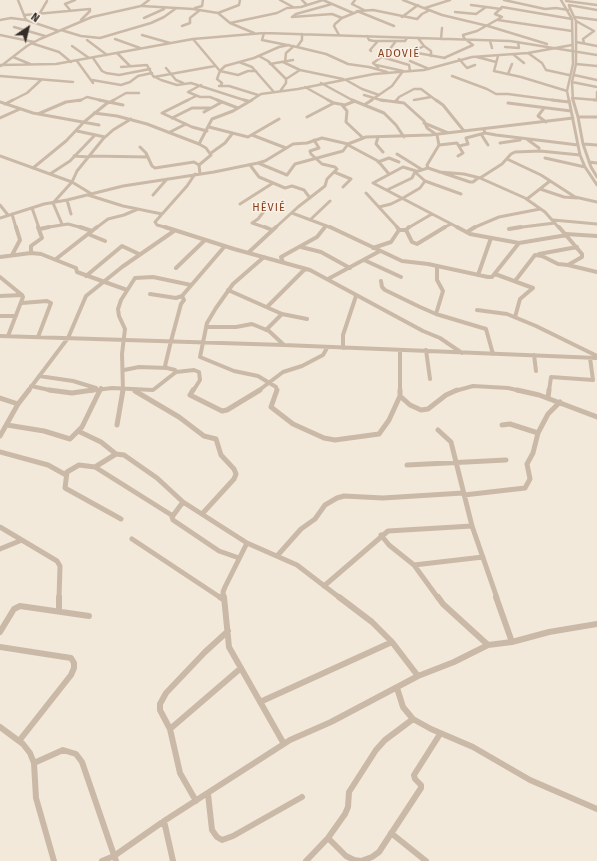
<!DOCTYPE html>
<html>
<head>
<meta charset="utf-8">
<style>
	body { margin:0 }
	#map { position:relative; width:597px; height:861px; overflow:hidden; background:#f2e9db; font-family:"Fira Sans",sans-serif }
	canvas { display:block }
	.north { position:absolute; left:8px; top:8px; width:40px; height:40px; -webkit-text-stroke:3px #faf2e7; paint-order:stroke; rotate:35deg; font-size:11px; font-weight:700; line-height:16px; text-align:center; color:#372d28 }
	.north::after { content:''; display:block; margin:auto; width:14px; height:18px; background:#372d28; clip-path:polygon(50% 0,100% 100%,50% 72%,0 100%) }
</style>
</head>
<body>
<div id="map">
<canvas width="597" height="861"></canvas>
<div class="north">N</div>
</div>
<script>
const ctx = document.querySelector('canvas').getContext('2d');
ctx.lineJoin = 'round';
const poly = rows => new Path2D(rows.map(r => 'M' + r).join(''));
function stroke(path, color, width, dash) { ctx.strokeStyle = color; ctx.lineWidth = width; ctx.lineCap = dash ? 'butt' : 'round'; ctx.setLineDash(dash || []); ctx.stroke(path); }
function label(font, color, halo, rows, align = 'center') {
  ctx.font = font + ' "Fira Sans",sans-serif'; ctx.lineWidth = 3; ctx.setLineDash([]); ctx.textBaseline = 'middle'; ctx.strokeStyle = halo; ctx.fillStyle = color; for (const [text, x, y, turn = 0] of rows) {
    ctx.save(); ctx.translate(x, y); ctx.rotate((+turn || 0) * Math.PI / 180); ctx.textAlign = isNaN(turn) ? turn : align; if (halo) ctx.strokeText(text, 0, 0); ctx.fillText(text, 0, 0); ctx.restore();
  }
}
stroke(poly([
	[18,0,26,20,59,31],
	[280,0,293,7],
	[302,0,307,5],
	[323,0,353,13],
	[355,0,352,4,364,10],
	[403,0,442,15,488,26,547,44],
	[504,0,545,9,556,8,568,10],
	[561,0,572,19,573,64,567,91,569,101],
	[566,1,597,5],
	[471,5,501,9],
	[569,5,597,10],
	[142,6,193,9,218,13,230,23,254,33],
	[569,6,576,21,576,64,572,82,573,101],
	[195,8,202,6,203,0],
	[425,8,450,0],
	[70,10,65,4,75,0],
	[357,11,394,26],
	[455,12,476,14,486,7],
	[40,13,47,1],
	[218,13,239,5,240,0],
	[25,15,90,9,90,11,81,20],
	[292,17,332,14,342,18],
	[292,17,296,14,332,4],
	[402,17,418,5],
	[575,17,597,20],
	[144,18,164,9],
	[0,20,11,18,26,20],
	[498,20,572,31],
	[576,21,594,31,583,39,584,43],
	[230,23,277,13,287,8,301,7,323,0],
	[182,26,190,23,190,18,200,10],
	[14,27,45,36],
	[61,30,81,36,100,38,151,23,164,17,175,9],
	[264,33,262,40,297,47],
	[302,34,302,40,297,47,326,54,348,64,369,67,387,72],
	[0,35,34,42],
	[142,35,170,43],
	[339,35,334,26,335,24,342,18,359,11,373,10,417,19,422,14,430,10],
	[367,36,369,40,374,41,405,41,407,38],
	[418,38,424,46,412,52,445,58],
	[115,39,140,48],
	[193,39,220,71,238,75,248,71,256,71],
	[441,39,442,28],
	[87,40,107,55],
	[490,41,492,48],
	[576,42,597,46],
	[31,43,59,52,71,62],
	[72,46,89,58],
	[424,46,431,51,431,56],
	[505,47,519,48,518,42],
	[371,51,370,50,378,41],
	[117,53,130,66],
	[528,53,542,63,546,70,569,75],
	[514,55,524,63],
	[259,56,268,61,286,79],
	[498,56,494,71,521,77,567,91],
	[13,57,30,64],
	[382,57,409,65,410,71],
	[477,57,496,62],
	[93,58,102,71,106,73,119,75,150,69],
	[444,58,473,45,464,38,463,35,477,31,502,17,495,14,502,7,572,19],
	[459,59,467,68,475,65],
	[77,61,93,83],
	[410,61,429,69],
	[239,62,252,67,273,91],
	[283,62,300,70,343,79],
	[285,62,286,53,294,46],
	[270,64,293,60],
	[576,64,597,66],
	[0,65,56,64,193,39,264,33,510,41,597,55],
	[1,66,27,46,40,39,92,17,141,6,149,0],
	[121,67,147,65,153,76,161,80,177,85,191,83,247,101],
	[378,67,373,63,386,54,396,41],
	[166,68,176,80,183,83],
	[508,74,512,64],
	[574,75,597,80],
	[0,76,73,82],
	[452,76,487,89,496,94,508,94,560,101],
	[154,77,215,66],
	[286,79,300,70],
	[92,80,121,85,130,82,138,76,152,73],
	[346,80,362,89,379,95],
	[572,82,597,87],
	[321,83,354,101],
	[201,85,188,92,200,97,210,97,220,101],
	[221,85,222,83,217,79,220,71,225,66,254,58,279,47,289,45],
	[219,86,229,86,258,95],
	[305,87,330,101],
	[281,90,286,83,286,79],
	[597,92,597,98],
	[364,95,384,101],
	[572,98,597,100],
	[414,100,431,97],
	[11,101,27,93,41,80],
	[79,101,87,97,104,101],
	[112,101,126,93,139,93],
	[186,101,196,96],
	[250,101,261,94,298,89,374,74,424,70,472,57,528,53,572,45],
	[370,101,392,86,403,71,376,65],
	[396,101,399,97,414,89,421,89,437,101]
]), '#cbb9a7', 2.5);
stroke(poly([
	[99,100,123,105],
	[188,100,162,113,192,127,207,131],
	[217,100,238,108],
	[244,100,248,101],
	[328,100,334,103,345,105,355,101],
	[352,100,384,113,396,125,404,137],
	[381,100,404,103,424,121,427,128,437,135,439,145,427,165,428,168,470,182,473,182,478,178],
	[436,100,443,105,464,131],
	[552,100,569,102],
	[569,100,580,155,585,167,597,185],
	[573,100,578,117,583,144,591,167,597,177],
	[594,100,597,100],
	[396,101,397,100],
	[0,102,33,113,99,125],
	[508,103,571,111],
	[5,104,13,100],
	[342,105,347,111,346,122,363,138],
	[364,105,372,100],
	[544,108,538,116,546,122],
	[204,112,222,102],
	[94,113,117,116,147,124,199,144,206,148,211,155,199,165],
	[38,114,66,102,81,100],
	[307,117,334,103],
	[578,117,597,117],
	[0,118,20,109],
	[172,118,192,108,210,108],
	[424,123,448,133],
	[209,127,248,137,279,119],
	[484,130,485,133,496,135,578,145],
	[77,131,105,137],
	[170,132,186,124],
	[481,134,488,145],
	[252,135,286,148],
	[378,137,376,144,383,152],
	[528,140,539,148],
	[500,143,520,140],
	[199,144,212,119,233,111,252,100],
	[583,144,597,145],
	[348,145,378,161,389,174],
	[439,145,457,143,463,153,458,156],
	[459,146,468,144,466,138,485,133],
	[140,147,146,153,152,166,155,168,194,162,199,165,200,174],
	[211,153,225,143,232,134],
	[397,154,421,169],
	[0,156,72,182,90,193],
	[74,156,89,157],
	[90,156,148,157],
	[545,158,585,167],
	[507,159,541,175,575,197,597,202],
	[378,162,389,158,399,162],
	[589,162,597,163],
	[258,163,287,175,295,164,343,151,348,144],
	[250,165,259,177,285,188,292,186,304,190,310,198],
	[33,168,66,141,84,122,106,104,114,100],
	[416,171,403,167,373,183,459,228],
	[334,172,351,179,343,187],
	[415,172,425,181,461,194],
	[439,172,464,174,480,178,525,198,545,212,559,228],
	[50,174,70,161,95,135],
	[480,178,502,164,511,154,515,152,540,151,580,155],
	[540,189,564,197,577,198],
	[387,190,412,178,415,172,428,168],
	[366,193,398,228],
	[88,195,123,206,162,214],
	[153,195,167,179],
	[527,199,550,181],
	[67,200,71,214],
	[240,204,273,183],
	[0,205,8,215],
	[379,207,391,204,403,198,420,188,425,181],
	[32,208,39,228],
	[265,210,258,219,252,223,267,228],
	[292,213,332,228],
	[12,214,16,228],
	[0,218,44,204,67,200,123,186,214,172,258,163,265,161,293,144,307,143,322,138,348,144,366,137,430,135,573,118],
	[310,220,330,201],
	[553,220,597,224],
	[62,224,53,203,72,182,77,171,103,139,113,130,131,119],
	[43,228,68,224,83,228],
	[96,228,108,219,124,215,138,209],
	[168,228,157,225,155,222,187,186,195,174],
	[275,228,298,207,325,186,327,179,337,169,335,167,322,164,311,154,310,151,319,148,314,140],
	[324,228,326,226],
	[408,228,432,214],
	[443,228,451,224],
	[473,228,499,217,540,209],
	[514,228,555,223]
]), '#cbb9a7', 3);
stroke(poly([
	[80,227,92,231],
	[165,227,234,249,310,270,423,331,440,338,462,353],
	[265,227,272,230],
	[330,227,402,261,428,264,488,277,492,277,519,243,470,234,457,227],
	[397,227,399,230,406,230,409,227],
	[40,229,49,227],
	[509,229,521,227],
	[406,230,412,242,417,244,445,227],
	[467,232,475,227],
	[88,234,105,241],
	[566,234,597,236],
	[519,243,567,235],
	[301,247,321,252,350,268],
	[373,248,391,242,399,230],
	[249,252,276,227],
	[31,253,31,246,42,238,38,227],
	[539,254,577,247],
	[12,255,20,240,16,227],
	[0,257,31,253,41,254,76,268,77,272,127,290],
	[264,257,233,284,216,308,207,323,200,357,234,371,258,376,276,387,277,391],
	[56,259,97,227],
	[364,260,401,277],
	[283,262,281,257,317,237,325,227],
	[568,265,597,272],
	[176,268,205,240],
	[495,274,533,288,520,299,515,317],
	[478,275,491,238],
	[86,276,122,246,139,254],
	[0,277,22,295],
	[328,279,380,251],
	[381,281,382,287,385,290,420,307,436,314,486,329,493,354],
	[515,281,535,255,542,256,558,264,568,265,582,257,582,254,559,227],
	[228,290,282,314,307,319],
	[150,294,176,298,182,296,225,246],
	[0,296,22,295,23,297,8,336],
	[22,303,47,301,51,303,38,337],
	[267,307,305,269],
	[477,310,507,314,536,326,597,356],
	[436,314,443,291,437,280,437,266],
	[0,316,16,316],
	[206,327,236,327,252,324,269,331,284,345],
	[266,330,282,314],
	[0,336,284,345,597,358],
	[343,348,343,335,356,296],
	[400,350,400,391],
	[426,350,430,379],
	[534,355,536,371],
	[167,368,165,366,171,341,181,304,184,300,182,296],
	[124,370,139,367,167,368,175,370,176,372],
	[39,376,73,381,96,388],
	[31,386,54,391],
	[28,391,68,338,86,296,122,267,174,231],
	[89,391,112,388,153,390,176,372,194,370,199,372,200,380,193,391],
	[100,391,101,388],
	[123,391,122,354,125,329,119,316,118,309,121,300,135,278,153,277,191,285],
	[258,391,283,372,302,366,323,355,327,348],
	[455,391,473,386,508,388,521,391],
	[549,391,551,377,593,380,590,358]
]), '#cbb9a7', 4);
stroke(poly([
	[49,390,72,393,93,390],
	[193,390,190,395,222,411,227,410,260,390],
	[277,390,271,407,293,424,324,438,335,440,379,434,389,420,400,396,400,390],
	[517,390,539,395,597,417],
	[135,391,179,417,204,436,216,439,221,455,234,469,236,474,234,479,202,514],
	[400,396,410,405,421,410,428,409,446,395,457,390],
	[0,398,18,404],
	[548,398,549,390],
	[7,425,44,431,70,439,82,427,100,390],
	[117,425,123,390],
	[502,425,510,424,538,433],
	[438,430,451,442,472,526,497,598],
	[78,431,101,442,116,454],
	[0,436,18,404,29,390],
	[0,452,48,465,66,475],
	[407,465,506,460],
	[95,467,116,454,124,455,157,478,183,502,247,543,297,565,340,598],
	[464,495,525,488,530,479,527,464,533,453,538,433,548,414,560,402],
	[183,502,172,517,173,520,219,551,239,558],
	[121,519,65,488,67,472,79,465,95,467,173,516],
	[0,527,57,561,60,566,59,598],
	[381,535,389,545,414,565,438,598],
	[132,539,221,598],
	[0,549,22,540],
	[277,556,301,529,315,519,325,505,337,498,344,496,383,498,463,493],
	[414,565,483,557],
	[324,586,388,531,472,526],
	[224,598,223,592,225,587,247,543]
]), '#cbb9a7', 5);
stroke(poly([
	[220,597,223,599],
	[224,597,229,647,284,744],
	[339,597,372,622,392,642,418,676],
	[438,597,443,604,488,645],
	[496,597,512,642],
	[59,611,59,597],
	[0,632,14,609,20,606,89,616],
	[0,647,71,658,74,663,74,668,71,675,19,741],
	[397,688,403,707,413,719,431,729,473,747,530,780,597,809],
	[260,702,392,642],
	[0,727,23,744,30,753,34,763,36,798,54,861],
	[170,729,241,668],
	[34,763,63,750,76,754,82,762,116,861],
	[208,794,212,830,217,837,222,840,233,836,302,797],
	[196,801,180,773,170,729,160,710,160,704,166,693,205,652,228,631],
	[164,821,173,861],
	[391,833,426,861],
	[328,838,346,856,354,860,361,861,372,857,379,852,421,788,421,785,415,779,414,775,440,734],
	[102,861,114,856,164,821,290,740,331,722,418,676,454,662,488,645,512,642,549,632,597,624],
	[306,861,328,838,345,814,348,807,349,792,376,750,385,740,413,719]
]), '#cbb9a7', 6);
ctx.letterSpacing = '1px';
label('11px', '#873e1f', '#faf2e7', [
	["ADOVIÉ",399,54],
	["HÊVIÉ",269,208]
]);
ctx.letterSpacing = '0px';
</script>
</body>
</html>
